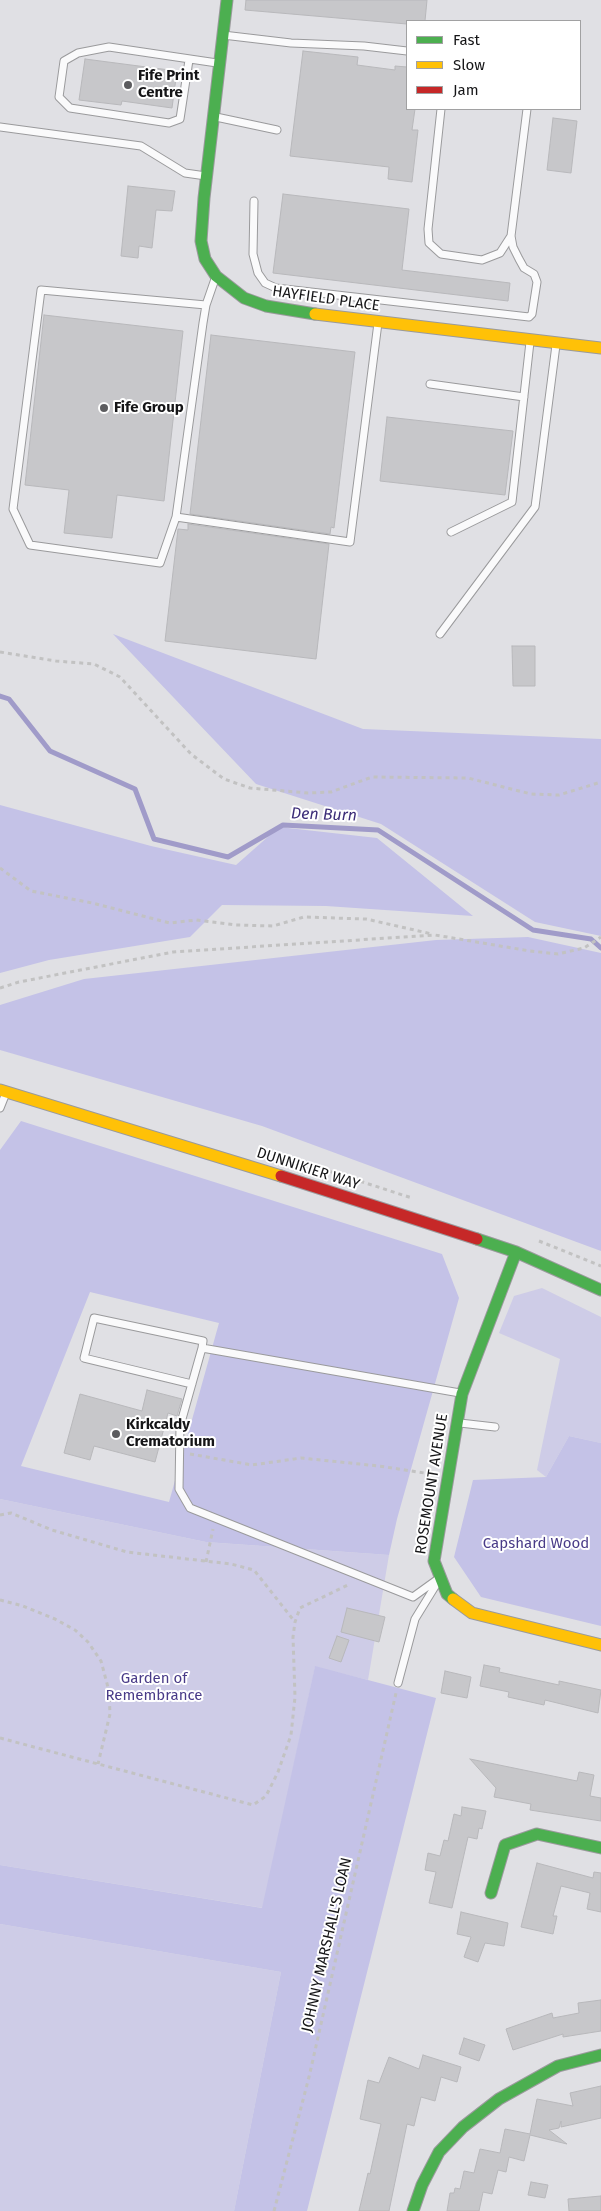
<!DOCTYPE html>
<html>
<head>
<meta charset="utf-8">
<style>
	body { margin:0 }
	#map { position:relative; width:601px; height:2211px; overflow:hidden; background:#e0e0e4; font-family:"Fira Sans",sans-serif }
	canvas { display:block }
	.legend { position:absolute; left:406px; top:20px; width:175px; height:90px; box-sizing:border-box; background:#fff; border:1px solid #a1a1a2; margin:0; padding:6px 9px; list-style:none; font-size:15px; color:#151517 }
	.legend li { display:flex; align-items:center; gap:10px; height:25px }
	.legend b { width:25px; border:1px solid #a1a1a2 }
</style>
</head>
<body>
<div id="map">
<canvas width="601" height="2211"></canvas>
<ul class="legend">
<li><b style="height:6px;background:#4caf50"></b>Fast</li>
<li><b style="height:6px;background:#ffc107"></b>Slow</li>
<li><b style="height:6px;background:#c62828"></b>Jam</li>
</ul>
</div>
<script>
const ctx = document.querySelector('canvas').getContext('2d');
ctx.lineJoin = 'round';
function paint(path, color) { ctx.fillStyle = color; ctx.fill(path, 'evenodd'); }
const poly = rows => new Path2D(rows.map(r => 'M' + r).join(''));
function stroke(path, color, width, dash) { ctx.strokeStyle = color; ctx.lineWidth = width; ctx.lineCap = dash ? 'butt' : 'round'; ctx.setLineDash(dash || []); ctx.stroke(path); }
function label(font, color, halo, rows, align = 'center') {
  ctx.font = font + ' "Fira Sans",sans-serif'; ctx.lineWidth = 4; ctx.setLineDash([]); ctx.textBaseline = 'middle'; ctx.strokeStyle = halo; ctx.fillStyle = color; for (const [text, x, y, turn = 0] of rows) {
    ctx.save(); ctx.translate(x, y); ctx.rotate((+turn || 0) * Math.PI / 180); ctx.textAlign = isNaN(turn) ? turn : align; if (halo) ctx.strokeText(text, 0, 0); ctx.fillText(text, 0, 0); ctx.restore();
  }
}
paint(poly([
	[542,1288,601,1317,601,1443,569,1436,546,1477,537,1470,560,1359,499,1333,514,1296],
	[0,1499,206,1542,389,1555,368,1680,315,1667,263,1908,0,1865],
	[0,1924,281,1972,234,2211,0,2211]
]), '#cecce7');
paint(poly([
	[113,634,363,729,601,739,601,936,535,922,381,824,256,784],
	[0,805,151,846,236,865,279,827,377,838,473,916,326,906,222,905,190,937,49,960,0,973],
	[528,937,601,953,601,1251,262,1126,0,1050,0,1005,84,979,436,940],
	[21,1121,442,1254,459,1298,397,1519,389,1555,206,1542,0,1499,0,1150],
	[90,1292,219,1323,169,1502,21,1466],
	[569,1436,601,1443,601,1626,481,1597,454,1557,473,1480,546,1477],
	[315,1666,436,1698,307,2211,234,2211,281,1972,0,1924,0,1865,262,1908]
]), '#c4c2e7');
stroke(poly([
	[0,696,9,699,50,751,135,789,154,839,228,857,283,825,378,830,533,930,591,939,601,948]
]), '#a09bc9', 5);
const building = poly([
	[246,0,427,0,425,21,407,21,407,24,245,10,246,0],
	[303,51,358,57,357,65,395,70,395,66,407,67,407,109,415,109,412,130,418,130,412,182,388,179,389,167,290,156,303,51],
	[85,59,177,71,172,108,122,101,121,105,79,100,85,59],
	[553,118,577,121,571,173,547,170,553,118],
	[128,186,175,191,172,211,156,210,152,248,139,246,138,258,121,256,128,186],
	[283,194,409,209,402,270,510,283,508,301,273,273,283,194],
	[44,315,183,331,164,501,117,495,112,538,64,533,69,490,25,485,44,315],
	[211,335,355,352,334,528,331,527,330,534,190,514,211,335],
	[387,417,513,431,505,495,380,481,387,417],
	[188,524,329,544,316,659,165,641,178,529,188,530,188,524],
	[512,646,535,646,535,686,513,686,512,646],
	[147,1390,182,1399,177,1416,168,1413,155,1462,94,1446,90,1460,64,1453,80,1394,142,1411,147,1390],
	[347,1608,385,1617,379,1642,341,1632,347,1608],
	[337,1636,349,1640,341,1662,329,1658,337,1636],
	[484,1665,500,1668,499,1672,559,1685,559,1681,601,1690,598,1713,545,1700,544,1705,508,1697,509,1692,480,1686,484,1665],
	[445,1671,471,1677,467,1698,441,1693,445,1671],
	[470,1759,577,1781,579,1772,594,1775,590,1796,601,1798,601,1821,530,1810,531,1804,494,1797,496,1788,470,1759],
	[462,1807,486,1811,482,1829,479,1828,477,1839,468,1837,452,1908,429,1903,436,1872,425,1870,428,1853,440,1856,444,1840,448,1841,454,1814,461,1816,462,1807],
	[537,1863,593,1878,594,1872,601,1873,601,1912,587,1909,590,1893,561,1886,553,1916,557,1916,553,1934,521,1927,537,1863],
	[461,1912,508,1923,504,1946,485,1943,478,1962,464,1957,471,1937,457,1934,461,1912],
	[601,2000,601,2031,563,2037,563,2034,513,2050,506,2029,552,2013,553,2018,579,2013,578,2003,601,2000],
	[464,2038,485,2045,479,2061,459,2054,464,2038],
	[423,2055,461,2067,457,2082,441,2077,435,2101,421,2097,414,2126,407,2124,389,2211,359,2211,368,2173,370,2174,381,2124,360,2119,368,2080,379,2083,389,2057,419,2069,423,2055],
	[601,2086,601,2118,561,2127,561,2121,559,2128,549,2130,567,2144,530,2135,524,2161,509,2157,506,2172,498,2170,492,2194,483,2192,479,2211,447,2211,450,2193,454,2193,455,2188,460,2189,464,2171,474,2173,480,2149,500,2153,505,2129,530,2134,537,2099,573,2106,570,2093,601,2086],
	[531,2182,548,2185,545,2198,528,2195,531,2182],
	[601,2196,601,2211,569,2211,568,2199,601,2196]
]);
paint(building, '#c7c7ca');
stroke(building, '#b8b8bb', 1);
const lane = poly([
	[223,35,291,43,364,46,407,51],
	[189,60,180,119,169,123,70,108,59,97,64,61,78,53,109,47,217,63],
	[441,109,428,229,429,243,441,254,482,260,500,253,511,236],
	[216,117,277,130],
	[0,127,141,146,185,173,206,176],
	[254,201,253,254,258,273,265,283,276,288,529,317,532,314,537,282,534,274,524,268,519,259,513,247,511,236,527,109],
	[206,305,41,290,13,509,30,545,160,563,176,517,203,323,206,305,215,279],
	[430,384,524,397],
	[176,517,350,542,378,323],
	[451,532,512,502,530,342],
	[440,634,535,507,556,345],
	[0,1108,6,1093],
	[202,1348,460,1393],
	[192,1384,84,1358,94,1318,203,1341,202,1348,180,1426,179,1489,190,1508,413,1597,438,1579],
	[460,1423,495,1427],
	[398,1683,415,1619,439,1580]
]);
const fast = poly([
	[227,0,204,198,201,241,205,259,216,276,244,298,266,306,315,314],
	[477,1239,516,1252,601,1290],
	[453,1599,447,1594,434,1561,462,1394,516,1252],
	[491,1893,505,1845,537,1834,601,1848],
	[413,2211,422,2185,439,2152,463,2127,499,2099,558,2066,601,2055]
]);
const slow = poly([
	[315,314,601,348],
	[0,1090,281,1176],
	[453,1599,472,1613,601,1645]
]);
const jam = poly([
	[281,1176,477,1239]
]);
stroke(lane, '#9a9a9c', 9);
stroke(fast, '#9a9a9c', 13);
stroke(slow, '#9a9a9c', 13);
stroke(jam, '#9a9a9c', 13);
stroke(poly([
	[0,652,56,661,94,664,120,677,191,754,224,779,250,788,308,793,331,792,372,777,468,778,531,794,559,795,601,782],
	[0,868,31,891,92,903,170,923,196,920,236,925,273,926,304,917,366,919,432,934],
	[0,988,19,982,173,952,435,935,530,951,558,954,584,948,601,937],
	[307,1164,412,1198],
	[539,1241,601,1266],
	[190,1454,252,1465,301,1458,379,1466,431,1474],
	[0,1515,11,1513,52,1530,127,1552,231,1564,254,1570,295,1622],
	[206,1562,213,1529],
	[0,1600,23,1606,55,1619,75,1630,88,1642,101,1661,109,1691,110,1714,98,1764],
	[0,1738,253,1805,266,1796,278,1772,291,1735,295,1697,293,1637,295,1622,300,1608,350,1584],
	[274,2211,309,2077,396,1693]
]), '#c2c2c2', 3, [4, 4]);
stroke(lane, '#fafafb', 7);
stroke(fast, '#4caf50', 11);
stroke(slow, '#ffc107', 11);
stroke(jam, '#c62828', 11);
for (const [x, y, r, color] of [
	[128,85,5,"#5c5c5f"],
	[104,408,5,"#5c5c5f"],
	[116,1434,5,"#5c5c5f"]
]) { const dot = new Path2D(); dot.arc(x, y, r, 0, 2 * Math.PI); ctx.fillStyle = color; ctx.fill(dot); stroke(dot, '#fff', 2); }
label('bold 15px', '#151517', '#fff', [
	["Fife Print",138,76],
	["Centre",138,93],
	["Fife Group",114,408],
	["Kirkcaldy",126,1425],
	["Crematorium",126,1442]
], 'left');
label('15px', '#151517', '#fff', [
	["HAYFIELD PLACE",326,299,8],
	["DUNNIKIER WAY",308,1169,18],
	["ROSEMOUNT AVENUE",432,1484,-81],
	["JOHNNY MARSHALL'S LOAN",327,1945,-77]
]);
label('15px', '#493b88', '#fff', [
	["Capshard Wood",536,1544],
	["Garden of",154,1679],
	["Remembrance",154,1696]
]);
label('italic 16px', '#3c2d78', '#fff', [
	["Den Burn",324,815,2]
]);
</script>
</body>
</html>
